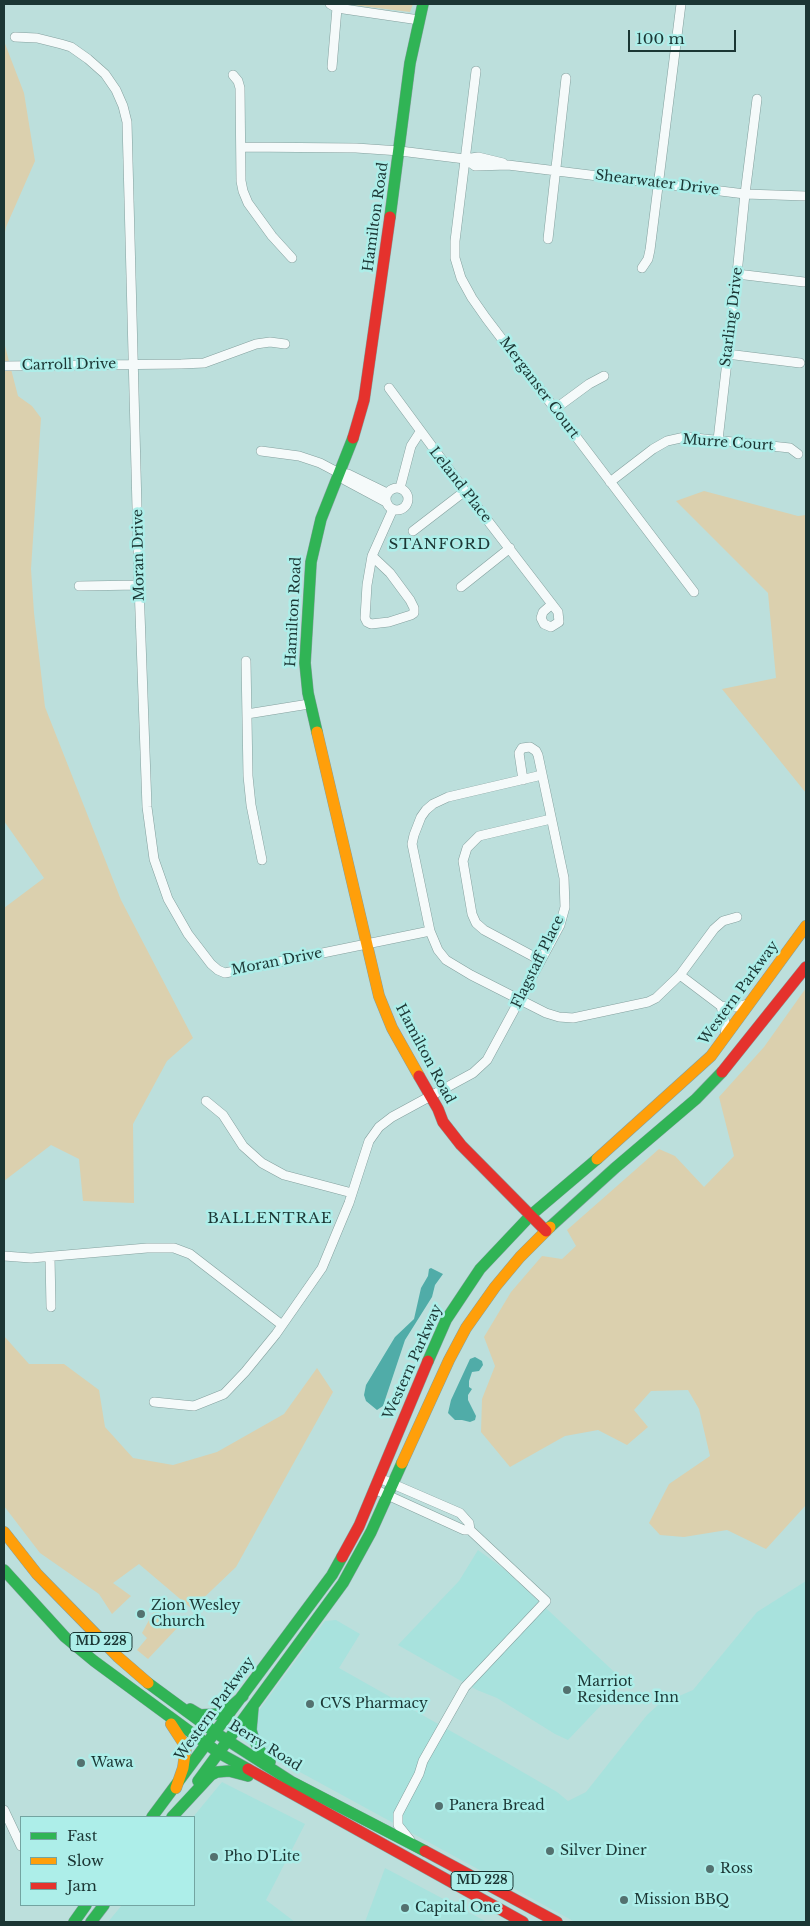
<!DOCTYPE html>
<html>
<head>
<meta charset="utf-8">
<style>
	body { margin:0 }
	#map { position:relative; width:810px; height:1926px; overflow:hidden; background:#bcdfdc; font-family:"Libre Baskerville",serif }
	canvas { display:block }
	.frame { position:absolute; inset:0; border:5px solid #1b3634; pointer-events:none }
	.legend { position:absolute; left:20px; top:1816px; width:175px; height:90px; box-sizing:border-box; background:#adeee9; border:1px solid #73a4a1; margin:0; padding:6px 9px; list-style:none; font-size:15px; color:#1b3634 }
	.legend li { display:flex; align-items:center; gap:10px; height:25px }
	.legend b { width:25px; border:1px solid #73a4a1 }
	.scale { position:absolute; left:628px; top:30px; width:108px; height:22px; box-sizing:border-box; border:2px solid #1b3634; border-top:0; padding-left:6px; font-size:15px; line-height:18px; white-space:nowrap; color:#1b3634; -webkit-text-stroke:4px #adeee9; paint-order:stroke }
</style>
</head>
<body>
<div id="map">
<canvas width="810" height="1926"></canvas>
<div class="frame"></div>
<ul class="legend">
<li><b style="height:6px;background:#30b455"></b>Fast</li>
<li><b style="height:6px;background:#ff9f0a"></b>Slow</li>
<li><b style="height:6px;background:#e5322d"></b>Jam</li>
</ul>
<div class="scale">100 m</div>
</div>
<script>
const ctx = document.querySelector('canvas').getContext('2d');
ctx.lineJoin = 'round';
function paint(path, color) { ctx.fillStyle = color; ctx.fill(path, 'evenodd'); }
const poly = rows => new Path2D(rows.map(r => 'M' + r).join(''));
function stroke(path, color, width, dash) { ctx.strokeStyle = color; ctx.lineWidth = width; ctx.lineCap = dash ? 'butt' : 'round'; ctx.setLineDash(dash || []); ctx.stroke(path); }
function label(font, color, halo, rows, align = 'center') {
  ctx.font = font + ' "Libre Baskerville",serif'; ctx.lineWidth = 5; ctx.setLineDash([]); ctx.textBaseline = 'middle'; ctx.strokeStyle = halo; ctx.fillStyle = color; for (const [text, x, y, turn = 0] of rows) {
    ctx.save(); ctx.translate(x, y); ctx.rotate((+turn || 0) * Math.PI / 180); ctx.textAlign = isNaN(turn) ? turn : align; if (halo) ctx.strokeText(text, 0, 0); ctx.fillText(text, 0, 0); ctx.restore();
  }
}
paint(poly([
	[478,1550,504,1569,624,1681,568,1740,555,1734,497,1698,477,1690,398,1645,459,1581],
	[806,1581,806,1922,575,1922,265,1753,257,1739,257,1713,325,1621,336,1620,360,1634,339,1668,502,1760,557,1792,568,1801,586,1792,647,1715,658,1705,693,1690,757,1612],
	[222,1782,305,1824,266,1900,295,1922,108,1922,122,1905,194,1905,193,1817],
	[385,1868,487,1922,365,1922]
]), '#a8e2dd');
paint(poly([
	[345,4,413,4,410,12],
	[4,41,24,93,35,161,6,227,4,237],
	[4,342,18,396,32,406,41,418,31,569,34,613,45,707,121,900,193,1038,167,1061,133,1124,134,1203,83,1201,79,1159,51,1145,4,1181,4,908,44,878,4,821],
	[704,491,798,516,806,515,806,793,722,689,776,678,768,593,676,501],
	[806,988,806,1505,766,1549,727,1530,684,1537,660,1535,649,1523,669,1484,710,1456,699,1409,688,1390,651,1391,634,1410,648,1427,627,1445,598,1430,565,1436,510,1467,481,1432,482,1399,495,1366,484,1337,511,1292,542,1256,562,1259,576,1246,567,1230,659,1149,675,1156,704,1187,734,1156,719,1097,764,1047],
	[4,1336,29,1364,64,1364,99,1390,105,1427,133,1458,173,1465,217,1452,284,1414,317,1368,333,1392,236,1567,192,1609,139,1564,113,1583,131,1596,112,1614,99,1594,40,1553,4,1506],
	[155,1609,179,1626,148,1659,137,1650,147,1638,142,1633]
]), '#dbd0ae');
paint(poly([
	[431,1268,443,1274,435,1285,432,1297,405,1340,383,1406,377,1410,366,1401,364,1395,366,1385,395,1337,414,1319,421,1288,428,1276,429,1269],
	[475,1357,482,1361,483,1365,479,1371,472,1372,469,1381,469,1387,472,1389,468,1395,468,1400,476,1416,475,1420,470,1422,462,1420,455,1420,448,1413,451,1400,470,1359]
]), '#50aca8');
const street = poly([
	[330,4,337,8,419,20],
	[15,37,37,38,61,44,71,47,88,59,105,74,116,90,123,106,127,122,139,585,147,807,154,859,168,899,188,934,211,964,218,970,225,973,430,931],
	[332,67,337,8],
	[476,71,455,241,455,258,461,278,472,298,486,318,694,592],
	[233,75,238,81,240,88,241,181,243,191,248,203,272,236,292,258],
	[241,147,356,148,400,151,465,159,478,157,503,163],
	[465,159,475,166,508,165,745,194,806,196],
	[548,239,566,78],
	[642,268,648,259,650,250,681,4],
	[737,274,804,282],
	[727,354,800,363],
	[4,366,181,364,204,363,256,344,270,342,285,344],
	[389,388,465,491,558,612,559,622,551,627,544,624,541,618,543,612,552,604],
	[555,409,589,384,604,376],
	[718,440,737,274,745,194,757,99],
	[261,451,299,456,320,463,339,473,345,480,386,502],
	[339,473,348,474,387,493],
	[610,482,653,449,667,441,685,437,790,448,798,454],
	'386 499a11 11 0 1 1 22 0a11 11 0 1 1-22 0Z',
	[400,488,411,446,420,432],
	[413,531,465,491],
	[372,556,390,573,410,600,414,608,414,613,411,615,389,622,371,624,367,622,365,618,367,585,372,556],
	[372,556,393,509],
	[79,586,139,585],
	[461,587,510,548],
	[246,661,248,776,251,805,262,860],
	[247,714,309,704],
	[542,775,448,797,433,804,426,810,421,817,414,835,412,844,430,931,438,950,446,960,471,975,546,1013,559,1017,573,1018,648,1002,656,998,680,975,714,929,723,921,737,917],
	[540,960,484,930,476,923,472,914,463,861,467,848,479,836,551,819],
	[680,975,721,1006,735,1007,749,1004],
	[721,1006,726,1027,725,1037],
	[206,1101,223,1115,243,1146,262,1163,284,1175,352,1193],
	[4,1256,31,1258,147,1248,174,1248,190,1254,282,1325],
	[50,1257,51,1307],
	[154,1402,194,1406,224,1394,245,1372,276,1334,322,1268,349,1203,369,1141,379,1127,392,1117,473,1073,487,1060,560,925,565,907,564,878,538,755,536,751,530,747,522,748,519,753,523,780],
	[379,1478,460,1513,469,1523,470,1530],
	[374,1489,464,1530,470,1530,546,1601,465,1687,423,1761,419,1774,398,1814,398,1825,410,1840],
	[4,1810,21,1846]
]);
const fast = poly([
	[390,217,410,63,423,4],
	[317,732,308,693,305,663,311,562,321,519,353,438],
	[550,1227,615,1168,696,1099,722,1072],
	[428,1361,446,1320,480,1269,531,1215,597,1159],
	[4,1570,65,1637,94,1661,219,1753,248,1769],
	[148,1683,216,1733,292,1782,425,1851],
	[253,1707,251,1730,253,1737,260,1751,270,1762],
	[190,1709,200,1715,216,1714,226,1711,243,1696],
	[198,1781,343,1583,371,1532,402,1463],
	[152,1817,332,1575,342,1557],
	[172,1817,211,1775,217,1772,229,1771,248,1776],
	[74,1922,86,1905],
	[91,1922,104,1905]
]);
const slow = poly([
	[317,732,379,996,392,1028,419,1076],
	[597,1159,711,1056,806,926],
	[402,1463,449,1360,466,1328,495,1287,520,1257,550,1227],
	[4,1532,37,1574,118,1657,148,1683],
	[171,1724,186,1747,183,1768,176,1788]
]);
const jam = poly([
	[353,438,364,400,390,217],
	[722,1072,806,967],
	[419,1076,438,1109,443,1122,461,1145,546,1231],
	[342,1557,359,1526,428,1361],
	[248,1769,523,1922],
	[425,1851,557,1922]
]);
stroke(street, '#84a09e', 10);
stroke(fast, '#84a09e', 12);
stroke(slow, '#84a09e', 12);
stroke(jam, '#84a09e', 12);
stroke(street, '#f5fafa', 9);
stroke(fast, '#30b455', 11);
stroke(slow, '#ff9f0a', 11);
stroke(jam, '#e5322d', 11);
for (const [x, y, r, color] of [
	[141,1614,5,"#53716f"],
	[567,1690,5,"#53716f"],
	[310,1704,5,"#53716f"],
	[81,1763,5,"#53716f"],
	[439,1806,5,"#53716f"],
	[550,1851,5,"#53716f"],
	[214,1857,5,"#53716f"],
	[710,1869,5,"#53716f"],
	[624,1900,5,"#53716f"],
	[405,1908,5,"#53716f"]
]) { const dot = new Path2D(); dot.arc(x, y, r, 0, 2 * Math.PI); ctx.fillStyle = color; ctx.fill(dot); stroke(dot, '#adeee9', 2); }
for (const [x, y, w] of [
	[101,1642,62],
	[482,1881,62]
]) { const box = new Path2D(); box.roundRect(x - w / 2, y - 9.5, w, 19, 4); ctx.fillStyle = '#adeee9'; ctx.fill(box); stroke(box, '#1b3634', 1); }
label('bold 12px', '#1b3634', null, [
	["MD 228",101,1642],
	["MD 228",482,1881]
]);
label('14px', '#1b3634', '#adeee9', [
	["Shearwater Drive",657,183,7],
	["Hamilton Road",376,217,-82],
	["Starling Drive",732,317,-83],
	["Carroll Drive",69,365,-1],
	["Merganser Court",539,388,53],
	["Murre Court",728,443,4],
	["Leland Place",460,485,52],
	["Moran Drive",139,555,-91],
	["Hamilton Road",294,612,-87],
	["Moran Drive",277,962,-11],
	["Flagstaff Place",538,962,-64],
	["Western Parkway",739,993,-54],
	["Hamilton Road",425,1054,62],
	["Western Parkway",413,1362,-66],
	["Western Parkway",215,1709,-54],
	["Berry Road",265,1746,32]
]);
label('14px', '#1b3634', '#adeee9', [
	["Zion Wesley",151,1606],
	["Church",151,1622],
	["Marriot",577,1682],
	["Residence Inn",577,1698],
	["CVS Pharmacy",320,1704],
	["Wawa",91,1763],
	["Panera Bread",449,1806],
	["Silver Diner",560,1851],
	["Pho D'Lite",224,1857],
	["Ross",720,1869],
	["Mission BBQ",634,1900],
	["Capital One",415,1908]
], 'left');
ctx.letterSpacing = '1px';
label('15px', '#1b3634', '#adeee9', [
	["STANFORD",440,545],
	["BALLENTRAE",270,1219]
]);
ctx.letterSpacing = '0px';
</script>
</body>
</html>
